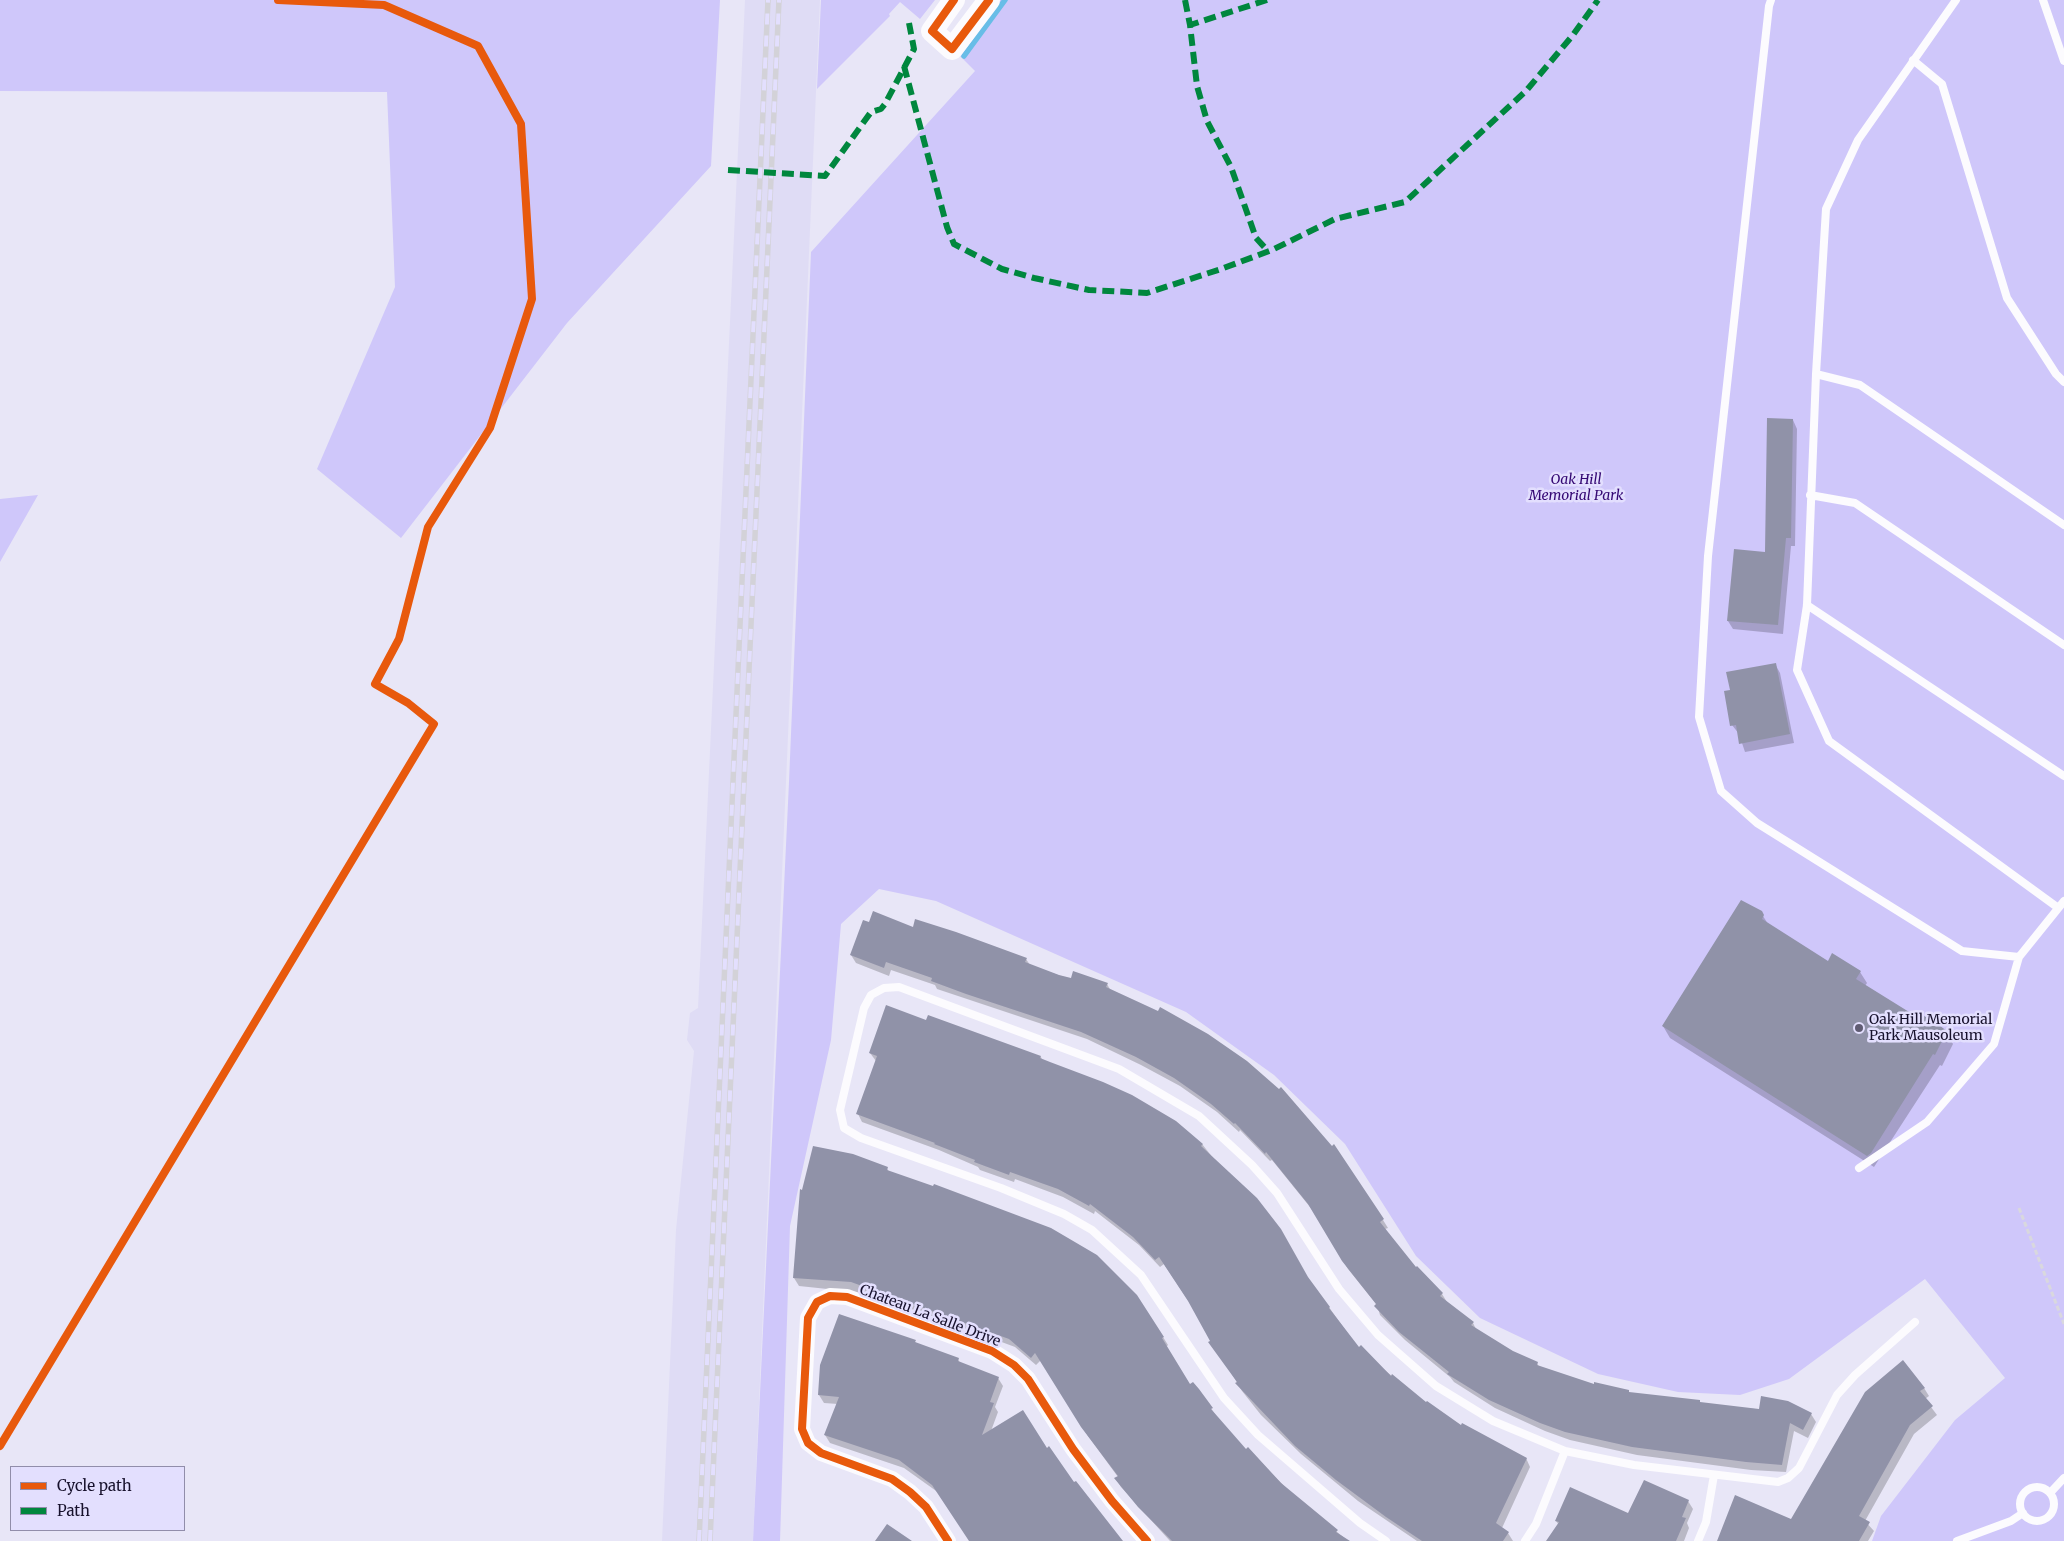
<!DOCTYPE html>
<html>
<head>
<meta charset="utf-8">
<style>
	body { margin:0 }
	#map { position:relative; width:2064px; height:1541px; overflow:hidden; background:#e8e6f7; font-family:Merriweather,serif }
	canvas { display:block }
	.legend { position:absolute; left:10px; top:1466px; width:175px; height:65px; box-sizing:border-box; background:#e3dffe; border:1px solid #918daa; margin:0; padding:6px 9px; list-style:none; font-size:15px; color:#17112c }
	.legend li { display:flex; align-items:center; gap:10px; height:25px }
	.legend b { width:25px; border:1px solid #918daa }
</style>
</head>
<body>
<div id="map">
<canvas width="2064" height="1541"></canvas>
<ul class="legend">
<li><b style="height:6px;background:#e8590c"></b>Cycle path</li>
<li><b style="height:6px;background:#00873e"></b>Path</li>
</ul>
</div>
<script>
const ctx = document.querySelector('canvas').getContext('2d');
ctx.lineJoin = 'round';
function paint(path, color) { ctx.fillStyle = color; ctx.fill(path, 'evenodd'); }
const poly = rows => new Path2D(rows.map(r => 'M' + r).join(''));
function stroke(path, color, width, dash) { ctx.strokeStyle = color; ctx.lineWidth = width; ctx.lineCap = dash ? 'butt' : 'round'; ctx.setLineDash(dash || []); ctx.stroke(path); }
function label(font, color, halo, rows, align = 'center') {
  ctx.font = font + ' Merriweather,serif'; ctx.lineWidth = 5; ctx.setLineDash([]); ctx.textBaseline = 'middle'; ctx.strokeStyle = halo; ctx.fillStyle = color; for (const [text, x, y, turn = 0] of rows) {
    ctx.save(); ctx.translate(x, y); ctx.rotate((+turn || 0) * Math.PI / 180); ctx.textAlign = isNaN(turn) ? turn : align; if (halo) ctx.strokeText(text, 0, 0); ctx.fillText(text, 0, 0); ctx.restore();
  }
}
paint(poly([
	[745,0,820,0,753,1541,662,1541,676,1230,694,1051,687,1040,690,1013,698,1008]
]), '#dfdcf5');
paint(poly([
	[0,0,720,0,711,166,567,323,401,538,317,469,395,287,387,92,0,91],
	[821,0,935,0,920,19,900,2,889,14,890,16,817,89],
	[999,0,2064,0,2064,1541,1872,1541,1881,1516,1955,1420,2005,1378,1925,1279,1789,1379,1740,1395,1678,1392,1598,1374,1480,1318,1416,1256,1345,1144,1274,1075,1186,1012,936,901,879,889,841,924,831,1040,790,1226,780,1541,753,1541,789,782,811,252,975,71,958,54],
	[38,495,0,562,0,499]
]), '#cfc7fa');
paint(poly([
	[1793,420,1797,429,1795,546,1791,546,1783,634,1733,629,1728,621,1766,553],
	[1775,664,1780,673,1794,743,1745,752,1739,734,1732,725,1731,691],
	[1763,916,1768,924,1828,962,1860,972,1867,983,1865,986,1922,1022,1946,1032,1953,1044,1942,1066,1940,1065,1874,1167,1670,1038,1663,1026],
	[870,924,913,928,1026,959,1030,965,1072,980,1107,984,1111,991,1331,1148,1334,1146,1383,1220,1388,1228,1385,1229,1416,1269,1442,1294,1447,1302,1473,1323,1476,1329,1513,1352,1537,1363,1539,1367,1594,1385,1628,1391,1630,1393,1701,1404,1811,1414,1816,1422,1808,1438,1794,1431,1786,1472,1751,1470,1637,1455,1570,1440,1545,1431,1495,1408,1454,1382,1450,1377,1405,1340,1380,1315,1377,1305,1348,1269,1314,1212,1272,1160,1270,1161,1240,1130,1239,1132,1217,1112,1180,1086,1141,1065,1087,1039,937,989,935,985,891,970,889,976,856,963,851,955],
	[927,1021,1041,1057,1042,1060,1202,1144,1308,1278,1359,1349,1426,1404,1462,1427,1526,1458,1530,1467,1502,1528,1508,1533,1513,1541,1417,1541,1358,1501,1301,1454,1261,1415,1242,1391,1193,1308,1164,1264,1160,1267,1139,1245,1095,1211,1094,1214,1063,1197,1015,1179,1014,1182,980,1170,978,1167,939,1150,862,1122,858,1114,876,1061,870,1053],
	[887,1168,889,1172,1163,1337,1168,1345,1166,1347,1190,1386,1198,1390,1217,1417,1245,1451,1248,1449,1297,1499,1348,1541,1170,1541,1121,1487,1116,1479,1118,1477,1088,1436,1041,1360,1036,1365,1015,1347,921,1312,856,1292,799,1286,794,1278],
	[915,1341,916,1344,958,1359,960,1363,998,1378,1003,1386,995,1407,998,1412,991,1431,1046,1450,1121,1541,970,1541,939,1493,904,1468,830,1443,825,1435,838,1404,824,1403,819,1395],
	[1924,1388,1929,1396,1925,1399,1937,1415,1914,1434,1865,1521,1874,1531,1868,1541,1718,1541,1792,1521,1866,1393],
	[1688,1501,1693,1509,1687,1523,1689,1528,1684,1541,1548,1541,1559,1525,1556,1521,1629,1514]
]), '#0003');
stroke(poly([
	[964,56,1005,0]
]), '#68bde7', 5.5);
paint(poly([
	[1767,418,1793,419,1791,538,1786,538,1778,625,1727,621,1734,549,1765,552],
	[1776,663,1790,734,1739,744,1736,725,1730,726,1724,691,1730,690,1726,672],
	[1741,900,1762,911,1764,915,1762,919,1828,961,1832,953,1861,971,1856,979,1922,1020,1924,1016,1929,1018,1947,1031,1935,1055,1933,1054,1871,1153,1867,1156,1662,1026],
	[873,911,913,927,915,919,956,932,1027,958,1025,962,1059,975,1071,978,1073,971,1108,983,1106,987,1158,1011,1160,1007,1208,1034,1247,1061,1279,1089,1281,1087,1332,1146,1334,1144,1384,1219,1380,1222,1416,1267,1417,1266,1443,1293,1440,1296,1474,1322,1471,1325,1513,1351,1538,1362,1537,1365,1594,1384,1594,1382,1629,1390,1629,1392,1700,1400,1700,1402,1759,1409,1761,1396,1788,1401,1812,1413,1803,1430,1790,1423,1782,1465,1746,1462,1632,1447,1565,1432,1540,1423,1489,1400,1447,1374,1449,1372,1399,1332,1374,1306,1376,1304,1342,1261,1308,1204,1266,1152,1265,1154,1235,1123,1234,1124,1211,1104,1174,1078,1136,1057,1081,1032,966,994,931,981,932,978,886,962,884,968,850,955,863,920,869,922],
	[886,1005,926,1020,928,1015,1041,1056,1040,1058,1050,1062,1103,1082,1132,1095,1176,1121,1203,1144,1201,1146,1257,1198,1281,1229,1308,1277,1330,1307,1329,1308,1359,1347,1361,1345,1391,1376,1392,1374,1426,1402,1427,1401,1461,1425,1462,1423,1527,1458,1496,1523,1509,1532,1503,1541,1422,1541,1386,1517,1336,1480,1295,1446,1235,1383,1237,1382,1208,1342,1210,1341,1188,1301,1159,1257,1155,1260,1133,1237,1090,1204,1089,1206,1058,1189,1010,1172,1009,1175,974,1162,975,1160,934,1144,935,1143,856,1114,877,1056,869,1053],
	[813,1146,853,1154,888,1167,887,1170,933,1186,934,1184,1051,1228,1097,1255,1137,1295,1164,1337,1162,1338,1190,1384,1193,1382,1199,1389,1213,1408,1211,1409,1246,1449,1248,1447,1281,1483,1338,1530,1336,1532,1350,1541,1172,1541,1138,1507,1114,1478,1118,1476,1081,1427,1035,1353,1031,1358,1009,1339,851,1282,793,1278,800,1189,802,1190],
	[839,1314,916,1340,915,1342,959,1358,958,1361,999,1377,990,1402,994,1403,982,1435,1023,1410,1047,1448,1049,1446,1074,1482,1076,1481,1123,1541,969,1541,932,1485,899,1460,824,1435,839,1397,818,1395,820,1365],
	[1903,1360,1925,1388,1920,1391,1933,1406,1910,1425,1859,1516,1870,1522,1859,1541,1717,1541,1735,1495,1791,1519,1865,1392],
	[1644,1480,1689,1500,1682,1517,1686,1518,1676,1541,1546,1541,1559,1522,1555,1521,1570,1487,1628,1513],
	[887,1524,912,1541,875,1541]
]), '#9092a8');
stroke(poly([
	[2019,1208,2064,1324]
]), '#d9d8de', 3, [5, 2.5]);
stroke(poly([
	[1771,0,1769,6,1708,556,1699,717,1721,791,1757,823,1962,951,2019,957],
	[1956,0,1858,140,1826,209,1816,374,1807,605,1797,670,1829,741,2057,907],
	[2043,0,2064,61],
	[1913,60,1942,84,2007,298,2056,374,2064,382],
	[1816,374,1860,385,2064,525],
	[1810,495,1855,503,2064,645],
	[1807,605,2064,776],
	[1859,1168,1927,1122,1994,1044,2019,957,2064,901],
	'2020 1504a17 17 0 1 1 34 0a17 17 0 1 1-34 0Z',
	[2050,1493,2064,1478],
	[1386,1541,1360,1523,1258,1435,1224,1398,1141,1275,1092,1230,1064,1214,1001,1188,861,1138,844,1128,840,1110,864,1008,871,995,884,988,899,987,1119,1069,1199,1116,1252,1165,1277,1193,1339,1289,1378,1335,1436,1386,1493,1421,1565,1451,1634,1465,1778,1482,1788,1478,1799,1468,1837,1395,1855,1375,1915,1322],
	[1525,1541,1536,1524,1565,1451],
	[1698,1541,1706,1522,1714,1475],
	[1957,1541,2011,1521,2023,1513]
]), '#fcfbfe', 8);
stroke(poly([
	[948,1541,926,1507,910,1492,892,1479,821,1453,808,1443,802,1429,808,1318,817,1302,830,1296,847,1297,992,1351,1014,1365,1028,1379,1073,1449,1112,1501,1147,1541]
]), '#fcfbfe', 16);
stroke(poly([
	[954,0,932,31,952,49,989,0]
]), '#fcfbfe', 22);
const rail = poly([
	[699,1541,768,0],
	[710,1541,779,0]
]);
stroke(rail, '#d3d2d8', 5.5);
stroke(rail, '#e3dffe', 4, [11]);
stroke(poly([
	[1185,0,1190,25],
	[1267,0,1190,25,1197,86,1207,121,1231,167,1256,238,1268,251],
	[904,66,947,227,954,244,1002,269,1034,278,1089,290,1147,293,1221,269,1272,250,1335,219,1405,202,1526,91,1573,35,1598,0],
	[728,170,825,176,871,112,881,109,885,104,914,49,909,23]
]), '#00873e', 6, [12, 6]);
stroke(poly([
	[954,0,932,31,952,49,989,0],
	[0,1446,434,724,408,703,375,684,399,639,428,527,490,428,532,299,521,124,478,46,384,5,278,0],
	[948,1541,926,1507,910,1492,892,1479,821,1453,808,1443,802,1429,808,1318,817,1302,830,1296,847,1297,992,1351,1014,1365,1028,1379,1073,1449,1112,1501,1147,1541]
]), '#e8590c', 8);
for (const [x, y, r, color] of [
	[1859,1028,5,"#605c73"]
]) { const dot = new Path2D(); dot.arc(x, y, r, 0, 2 * Math.PI); ctx.fillStyle = color; ctx.fill(dot); stroke(dot, '#e3dffe', 2); }
label('italic 14px', '#330773', '#e3dffe', [
	["Oak Hill",1576,480],
	["Memorial Park",1576,496]
]);
label('14px', '#17112c', '#e3dffe', [
	["Oak Hill Memorial",1869,1020],
	["Park Mausoleum",1869,1036]
], 'left');
label('14px', '#17112c', '#e3dffe', [
	["Chateau La Salle Drive",930,1316,21]
]);
</script>
</body>
</html>
